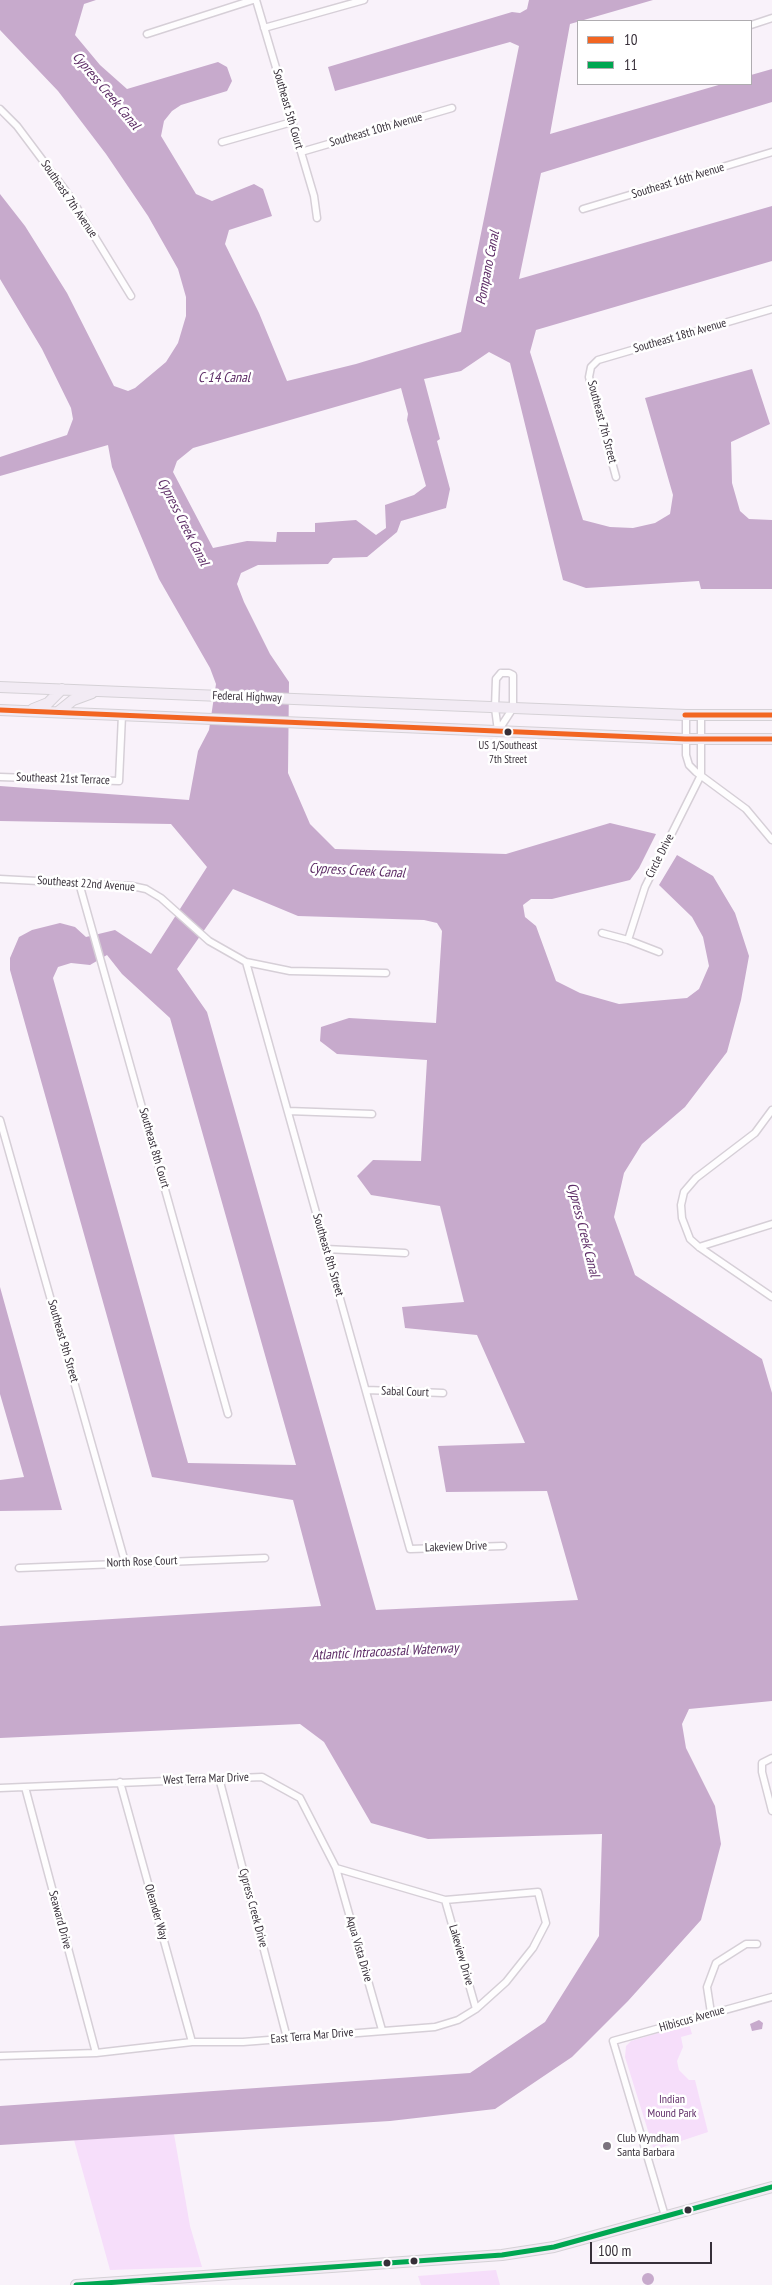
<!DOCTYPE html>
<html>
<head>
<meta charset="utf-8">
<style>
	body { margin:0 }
	#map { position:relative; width:772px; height:2285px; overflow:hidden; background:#f9f2fa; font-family:"PT Sans Narrow",sans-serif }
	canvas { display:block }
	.legend { position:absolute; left:577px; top:20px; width:175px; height:65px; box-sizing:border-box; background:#fff; border:1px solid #afacb0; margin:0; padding:6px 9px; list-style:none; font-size:15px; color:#372f39 }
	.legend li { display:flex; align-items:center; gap:10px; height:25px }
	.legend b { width:25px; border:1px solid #afacb0 }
	.scale { position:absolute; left:590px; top:2242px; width:122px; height:22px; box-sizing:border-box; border:2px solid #372f39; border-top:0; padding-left:6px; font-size:15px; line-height:18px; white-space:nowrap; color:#372f39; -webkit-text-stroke:4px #fff; paint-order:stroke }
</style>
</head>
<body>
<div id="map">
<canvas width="772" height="2285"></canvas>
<ul class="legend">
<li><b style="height:6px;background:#f26522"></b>10</li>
<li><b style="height:6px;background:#00a651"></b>11</li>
</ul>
<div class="scale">100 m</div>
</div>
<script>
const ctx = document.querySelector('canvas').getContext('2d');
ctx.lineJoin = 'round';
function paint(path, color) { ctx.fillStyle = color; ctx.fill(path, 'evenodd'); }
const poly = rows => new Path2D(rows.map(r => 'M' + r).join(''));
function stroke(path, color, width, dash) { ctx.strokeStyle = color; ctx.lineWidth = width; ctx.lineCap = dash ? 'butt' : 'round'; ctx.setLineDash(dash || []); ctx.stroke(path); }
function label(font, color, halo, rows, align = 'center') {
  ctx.font = font + ' "PT Sans Narrow",sans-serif'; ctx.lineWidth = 5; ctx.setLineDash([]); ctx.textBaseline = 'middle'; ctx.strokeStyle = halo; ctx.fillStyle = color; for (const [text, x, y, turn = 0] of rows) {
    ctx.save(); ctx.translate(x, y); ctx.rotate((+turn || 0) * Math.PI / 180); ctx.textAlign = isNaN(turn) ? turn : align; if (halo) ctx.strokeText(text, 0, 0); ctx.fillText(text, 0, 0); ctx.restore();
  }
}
paint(poly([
	[689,2024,692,2034,681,2037,683,2047,677,2061,679,2070,689,2080,695,2080,708,2132,654,2150,625,2057,626,2046,631,2041],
	[174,2134,190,2226,202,2267,110,2270,74,2140],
	[496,2270,500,2285,421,2285,418,2276]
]), '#f6defa');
paint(poly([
	[0,0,96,0,84,4,75,35,100,65,127,89,218,62,227,67,232,81,227,91,181,105,172,111,164,121,161,136,196,194,212,201,254,184,263,189,272,216,229,230,225,244,259,313,287,381,356,364,461,332,519,46,510,42,335,91,328,67,512,12,520,13,527,9,529,0,653,0,570,24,550,134,722,84,751,84,751,75,772,69,772,102,541,173,519,279,772,206,772,261,536,330,530,352,583,520,610,527,633,528,655,523,670,514,673,495,645,398,752,369,770,424,731,442,732,483,740,511,749,519,772,520,772,589,701,589,699,581,586,588,563,580,510,363,489,352,461,371,424,379,440,439,437,441,450,489,446,508,401,521,397,532,367,557,333,558,328,564,258,565,241,573,237,584,244,602,270,654,289,682,288,773,310,824,335,849,506,854,610,823,656,834,639,868,630,880,552,899,531,899,523,905,525,917,536,926,556,981,580,993,619,1004,687,998,699,989,709,966,703,937,692,917,659,885,677,855,713,876,735,913,749,956,741,1000,727,1052,685,1107,642,1144,624,1173,614,1217,635,1275,762,1359,772,1393,772,1701,689,1709,682,1724,686,1748,715,1806,721,1844,701,1920,628,2001,572,2057,495,2109,390,2121,0,2145,0,2106,470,2073,545,2022,599,1936,602,1834,428,1839,371,1823,324,1742,300,1724,0,1738,0,1626,321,1606,293,1500,152,1477,10,970,10,958,19,937,32,930,60,923,75,927,86,937,115,930,151,954,207,867,171,824,0,821,0,786,189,800,198,751,209,730,216,684,210,668,159,579,112,467,108,445,0,476,0,457,67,435,73,419,71,408,42,349,0,279,0,194,25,226,67,293,114,386,128,391,135,388,166,362,178,343,186,316,186,297,178,269,148,216,106,154,58,91,0,30],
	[401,388,408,414,407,420,426,486,414,495,385,505,386,528,376,535,356,520,315,523,315,532,277,532,276,542,247,541,213,548,173,472,177,461,193,448],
	[233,889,298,916,424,920,437,923,442,931,436,1023,349,1018,321,1027,320,1041,337,1054,427,1060,421,1161,373,1160,357,1176,371,1195,440,1206,464,1302,402,1307,405,1328,477,1335,525,1443,438,1446,446,1492,547,1491,578,1600,376,1610,207,1012,177,969],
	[107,955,122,974,170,1018,296,1465,188,1463,53,978,58,967,71,963,90,965],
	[0,1287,62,1510,0,1511,0,1480,24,1477,0,1394],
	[759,2020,763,2023,762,2029,752,2031,750,2024],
	'642 2279a6 6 0 1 1 12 0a6 6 0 1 1-12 0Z'
]), '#c7aacc');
const minor = poly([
	[256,0,314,196,317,218],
	[751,25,772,18],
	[264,28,364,0],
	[147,34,253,0],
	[0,109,17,126,71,198,131,296],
	[222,142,292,122],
	[301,152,452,108],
	[583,209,772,152],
	[616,477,589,377,591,367,598,360,772,309],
	[501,673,509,673,513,675,513,708,498,731,495,708,496,679,501,673],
	[686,715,686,755,689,765,696,772,746,809,772,840],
	[0,777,119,781,122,715],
	[0,879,132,886,146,889,161,898,209,941,246,962,290,971,386,973],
	[79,883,228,1414],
	[602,933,628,940],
	[659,952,628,940,645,887,701,775,701,715],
	[246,962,410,1549,503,1546],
	[772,1110,755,1133,696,1178,684,1192,681,1205,682,1218,690,1239,699,1247,772,1297],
	[288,1111,372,1114],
	[0,1120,125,1562],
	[699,1247,772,1224],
	[326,1249,405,1253],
	[367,1390,443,1393],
	[19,1568,265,1558],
	[772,1758,762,1763,762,1772,772,1811],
	[219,1778,287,2038],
	[120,1782,192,2042],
	[25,1787,96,2053],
	[0,1788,262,1777,300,1798,336,1868,445,1900,538,1892,546,1923,533,1948,506,1982,476,2009,458,2020,435,2027,243,2042,192,2042,96,2053,0,2056],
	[336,1868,382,2030],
	[445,1900,476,2009],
	[711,2013,707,1987,716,1963,746,1944,757,1944],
	[665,2216,613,2041,772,1997]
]);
const primary = poly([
	[0,687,686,715,772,715],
	[33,709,48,703,62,689],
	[0,710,685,739,772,739],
	[58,712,73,700,92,693],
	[76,2285,502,2255,554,2247,772,2187]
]);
stroke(minor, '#d6cfd7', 9);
stroke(primary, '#d5d1d6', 12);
stroke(minor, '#fefdfe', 6);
stroke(primary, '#f2ebf4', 10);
stroke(poly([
	[0,710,685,739,772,739],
	[685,715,772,715]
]), '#f26522', 5);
stroke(poly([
	[76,2285,502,2255,554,2247,772,2187]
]), '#00a651', 5);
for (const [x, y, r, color] of [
	[508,732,4.5,"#372f39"],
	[607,2146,5,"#7b737d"],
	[688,2210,4.5,"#372f39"],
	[414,2261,4.5,"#372f39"],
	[387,2263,4.5,"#372f39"]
]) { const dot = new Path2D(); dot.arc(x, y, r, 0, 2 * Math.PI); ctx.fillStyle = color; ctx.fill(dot); stroke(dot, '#fff', 2); }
label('11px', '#372f39', '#fff', [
	["US 1/Southeast",508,746],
	["7th Street",508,760]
]);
label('12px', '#372f39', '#fff', [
	["Southeast 5th Court",288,109,74],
	["Southeast 10th Avenue",376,130,-16],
	["Southeast 16th Avenue",678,181,-17],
	["Southeast 7th Avenue",69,199,56],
	["Southeast 18th Avenue",680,336,-16],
	["Southeast 7th Street",602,422,75],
	["Federal Highway",247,697,2],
	["Southeast 21st Terrace",63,779,2],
	["Circle Drive",660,856,-63],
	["Southeast 22nd Avenue",86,884,4],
	["Southeast 8th Court",154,1148,74],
	["Southeast 8th Street",328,1255,74],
	["Southeast 9th Street",63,1341,74],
	["Sabal Court",405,1392,2],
	["Lakeview Drive",456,1547,-2],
	["North Rose Court",142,1562,-2],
	["West Terra Mar Drive",206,1779,-2],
	["Cypress Creek Drive",253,1908,75],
	["Oleander Way",156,1912,74],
	["Seaward Drive",60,1920,75],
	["Aqua Vista Drive",359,1949,74],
	["Lakeview Drive",461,1955,74],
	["Hibiscus Avenue",692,2019,-16],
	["East Terra Mar Drive",312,2036,-5]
]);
label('12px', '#62306a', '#fff', [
	["Indian",672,2100],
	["Mound Park",672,2114]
]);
label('12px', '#372f39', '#fff', [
	["Club Wyndham",617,2139],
	["Santa Barbara",617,2153]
], 'left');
label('italic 14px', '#5d2c66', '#fff', [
	["Cypress Creek Canal",106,91,50],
	["Pompano Canal",488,268,-79],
	["C-14 Canal",224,378],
	["Cypress Creek Canal",183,522,63],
	["Cypress Creek Canal",357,871,3],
	["Cypress Creek Canal",583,1230,76],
	["Atlantic Intracoastal Waterway",385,1652,-3]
]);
</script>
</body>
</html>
